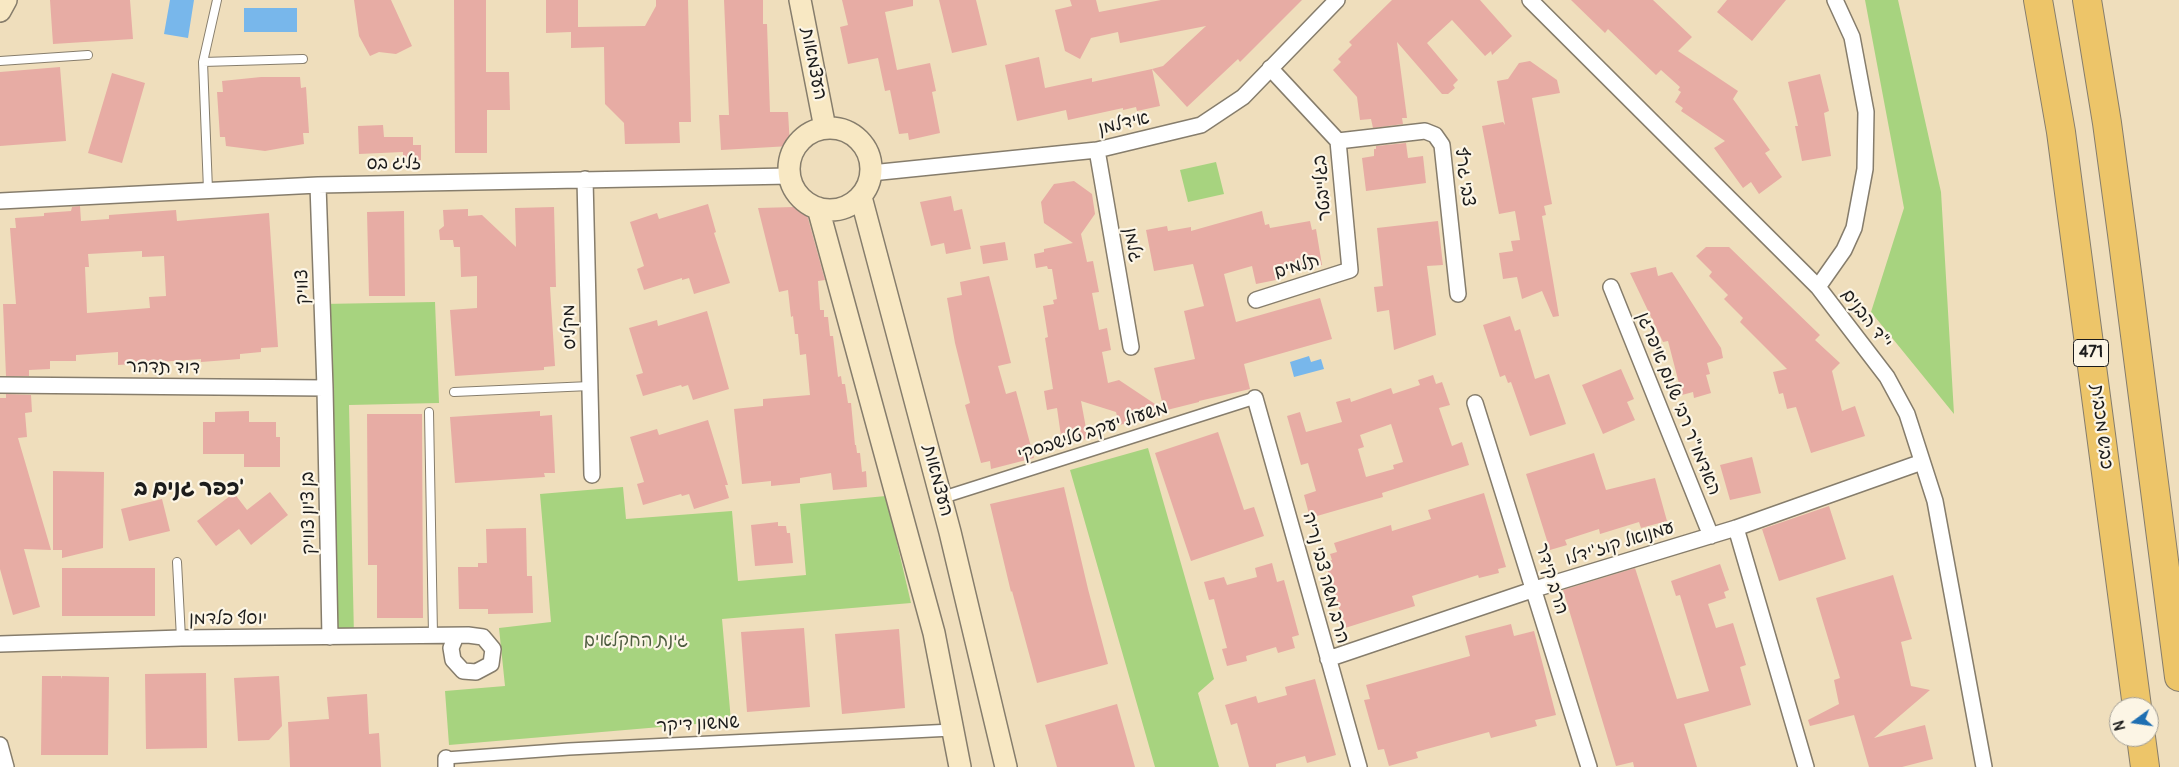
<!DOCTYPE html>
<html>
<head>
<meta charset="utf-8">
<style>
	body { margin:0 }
	#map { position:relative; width:2179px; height:767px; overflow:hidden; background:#efdebc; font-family:Pangolin,sans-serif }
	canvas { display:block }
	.north { position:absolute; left:2109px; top:697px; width:50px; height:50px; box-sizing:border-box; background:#fcf5e5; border:1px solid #a29e95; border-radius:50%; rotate:256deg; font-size:14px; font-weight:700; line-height:20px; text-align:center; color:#1c1c1c }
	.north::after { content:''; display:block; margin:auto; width:18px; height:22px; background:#1f6fb2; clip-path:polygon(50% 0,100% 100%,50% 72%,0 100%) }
</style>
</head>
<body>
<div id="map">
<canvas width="2179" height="767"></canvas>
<div class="north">N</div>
</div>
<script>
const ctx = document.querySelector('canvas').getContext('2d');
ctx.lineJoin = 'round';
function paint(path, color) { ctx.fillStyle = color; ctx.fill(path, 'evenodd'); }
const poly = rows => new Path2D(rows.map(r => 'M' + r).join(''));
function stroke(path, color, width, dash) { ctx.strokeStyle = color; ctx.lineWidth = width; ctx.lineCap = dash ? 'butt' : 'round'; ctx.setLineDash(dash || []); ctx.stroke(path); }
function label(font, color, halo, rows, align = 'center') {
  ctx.font = font + ' Pangolin,"Playpen Sans Hebrew",sans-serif'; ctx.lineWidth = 4.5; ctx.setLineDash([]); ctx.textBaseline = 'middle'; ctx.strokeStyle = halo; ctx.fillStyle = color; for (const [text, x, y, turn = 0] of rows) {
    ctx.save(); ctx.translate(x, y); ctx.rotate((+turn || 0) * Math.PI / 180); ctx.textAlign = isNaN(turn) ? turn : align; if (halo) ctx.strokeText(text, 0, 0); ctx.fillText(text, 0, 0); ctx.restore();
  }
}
paint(poly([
	[1865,0,1898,0,1941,192,1954,414,1871,312,1904,208],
	[1216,162,1224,194,1188,202,1180,170],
	[435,302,439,403,349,405,354,637,330,637,322,304],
	[1148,448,1214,679,1198,693,1219,767,1155,767,1070,470],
	[623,487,626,519,732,511,738,581,806,575,800,504,886,496,911,603,722,619,731,721,449,745,445,691,505,686,499,628,551,622,540,494]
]), '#a7d37f');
paint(poly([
	[170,0,194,0,188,38,164,34],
	[244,8,297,8,297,32,244,32],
	[1309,356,1311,362,1321,359,1324,369,1294,377,1290,362]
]), '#78b7eb');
paint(poly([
	[50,0,130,0,133,39,53,44],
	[354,0,391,0,412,46,396,54,379,52,370,56,359,36],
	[454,0,486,0,486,72,509,72,510,110,487,110,487,153,455,153],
	[546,0,578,0,578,27,645,26,656,6,656,0,688,0,691,122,679,122,680,143,625,144,624,123,605,104,604,47,571,48,571,32,546,33],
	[724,0,763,0,763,24,767,24,770,112,788,112,790,146,721,150,719,115,729,115],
	[842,0,913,0,913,6,885,12,897,70,930,63,936,91,932,92,940,133,909,140,908,133,899,134,890,90,885,91,878,58,848,64,840,27,848,25],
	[939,0,976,0,987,45,952,53],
	[1070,0,1096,0,1099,12,1161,0,1302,0,1240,62,1238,59,1187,107,1152,69,1163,66,1206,26,1120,43,1118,32,1091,38,1080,59,1065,51,1055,10,1072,6],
	[1392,0,1480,0,1512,36,1492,55,1491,51,1485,56,1452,20,1427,43,1458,80,1453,85,1455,88,1448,94,1442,94,1397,42,1407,118,1402,118,1403,124,1373,128,1371,119,1360,120,1357,97,1333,70,1341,62,1338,59,1352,45,1349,42],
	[1571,0,1653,0,1692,37,1678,51,1738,91,1733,99,1770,150,1765,153,1782,177,1759,194,1751,182,1743,188,1714,148,1725,141,1681,111,1683,108,1675,102,1681,92,1678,90,1680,87,1661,70,1656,75,1608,29,1605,33],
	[1727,0,1786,0,1752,41,1717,12],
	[1039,57,1045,88,1092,78,1092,82,1152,69,1160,106,1137,111,1136,107,1123,110,1123,108,1068,120,1066,110,1017,121,1005,65],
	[1530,61,1557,80,1560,93,1532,98,1552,204,1544,206,1546,215,1542,216,1559,316,1553,317,1542,291,1522,299,1517,277,1503,279,1499,253,1513,251,1511,241,1520,240,1515,211,1499,214,1482,126,1503,122,1505,125,1497,81,1508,79,1519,63],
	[60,67,66,141,0,146,0,72],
	[112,73,145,83,122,163,88,153],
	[1820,74,1829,111,1824,113,1831,156,1802,161,1795,126,1798,126,1788,82],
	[261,77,300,77,301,88,306,87,309,133,303,133,304,144,265,151,226,146,225,137,220,137,217,92,223,92,222,81],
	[383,125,384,137,413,137,413,145,421,145,421,160,403,160,403,152,359,154,358,126],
	[1406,143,1408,158,1423,156,1426,183,1366,191,1362,158,1374,156,1374,149,1376,149,1376,146],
	[1074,181,1092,194,1095,214,1081,234,1087,262,1093,261,1099,292,1092,293,1099,330,1107,328,1111,350,1102,352,1108,383,1119,380,1164,410,1154,368,1195,359,1184,311,1204,306,1193,264,1154,271,1146,230,1167,226,1168,231,1191,227,1191,231,1262,211,1265,225,1269,224,1270,228,1310,221,1312,230,1316,229,1322,265,1280,272,1281,279,1256,284,1252,266,1224,274,1236,322,1320,298,1332,339,1244,364,1250,389,1199,401,1199,402,1139,417,1140,420,1119,425,1116,412,1081,401,1088,439,1062,443,1057,408,1047,410,1044,391,1053,389,1045,338,1048,337,1043,306,1054,304,1053,300,1057,299,1052,269,1048,269,1047,266,1036,268,1034,254,1044,252,1044,249,1073,243,1044,223,1041,202,1054,184],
	[951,196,954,211,962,209,971,249,946,254,944,243,931,246,920,202],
	[708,204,716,232,714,233,730,283,694,294,689,278,682,280,682,278,644,290,637,269,644,266,630,222,657,213,659,219],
	[80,206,81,221,109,219,109,215,176,210,177,221,269,213,278,347,261,348,261,352,240,354,240,359,201,362,201,359,118,365,118,352,76,355,76,361,50,361,50,369,29,370,29,376,6,376,3,304,16,304,10,228,16,228,15,218,44,216,44,213,71,211,72,207],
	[142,251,142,257,164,256,166,296,149,297,150,308,87,313,85,267,89,267,88,254],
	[554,207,556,287,550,287,555,366,544,367,544,370,455,376,450,310,477,308,477,276,461,277,460,247,454,247,453,240,440,240,439,230,444,226,443,210,468,209,468,216,482,215,516,247,515,208],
	[794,207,806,211,825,280,818,281,820,310,824,310,824,317,828,317,830,336,833,336,838,377,841,376,842,384,845,384,848,403,851,403,855,445,856,445,857,453,860,453,862,472,866,471,867,487,833,490,831,473,800,478,800,483,771,486,771,481,742,484,734,409,763,406,763,399,810,395,806,354,800,355,798,334,795,334,793,316,791,317,788,290,779,292,758,208],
	[404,211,405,296,369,296,367,212],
	[1438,221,1443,265,1427,266,1436,335,1394,350,1389,310,1377,312,1374,287,1383,286,1377,228],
	[1005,242,1008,260,983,264,980,246],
	[1706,247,1729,247,1820,335,1815,340,1840,363,1832,371,1842,411,1855,406,1865,436,1811,453,1796,407,1787,409,1783,393,1779,394,1773,372,1787,369,1740,322,1743,318,1724,299,1728,295,1709,276,1712,272,1696,256],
	[1656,267,1658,276,1672,272,1721,348,1723,358,1707,363,1710,374,1706,375,1711,393,1694,398,1693,392,1682,395,1668,341,1663,342,1630,273],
	[989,276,1011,363,998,366,1006,394,1016,391,1034,458,991,469,990,461,981,463,965,405,970,403,955,343,947,298,962,295,960,282],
	[707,311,729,389,693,400,688,385,682,387,681,385,643,396,636,375,643,373,629,328,657,320,658,326],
	[1510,316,1515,331,1520,329,1535,379,1549,374,1566,424,1530,436,1511,382,1508,383,1505,375,1500,377,1483,325],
	[1621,369,1634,399,1627,402,1635,420,1603,434,1582,385],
	[1433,375,1436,384,1442,382,1450,405,1439,408,1452,446,1462,442,1469,465,1382,493,1383,497,1310,518,1304,495,1316,491,1308,463,1301,465,1287,416,1300,412,1306,432,1342,422,1336,402,1350,398,1351,402,1391,388,1393,394,1420,385,1418,380],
	[1391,424,1403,462,1393,465,1394,469,1366,477,1358,449,1364,447,1360,435],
	[6,394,31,395,32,412,25,413,27,437,18,438,51,550,24,549,40,607,13,615,0,569,0,398,6,398],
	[249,411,249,422,276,422,276,437,280,437,280,467,244,467,244,454,203,454,203,422,215,422,215,412],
	[540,411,540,416,552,415,555,473,544,473,545,477,455,483,450,417],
	[367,414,422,414,423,618,377,618,377,565,368,565],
	[708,420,728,485,725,485,729,498,694,509,689,494,682,496,681,494,643,505,637,484,644,482,630,437,657,429,659,435],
	[1218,432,1244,510,1254,507,1264,536,1191,561,1155,453],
	[1594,453,1606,490,1655,478,1667,521,1641,528,1639,522,1600,534,1599,529,1565,540,1567,545,1550,550,1526,474],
	[1752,457,1761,493,1730,500,1720,465],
	[53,471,104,472,103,548,62,558,62,550,53,550],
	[1064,487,1088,589,1108,664,1037,683,1012,591,1011,592,990,504],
	[270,492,288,515,251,545,239,529,216,546,197,521,234,493,247,510],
	[1484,493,1506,567,1498,569,1499,573,1479,578,1478,575,1412,596,1415,606,1345,628,1325,562,1332,560,1330,554,1337,552,1334,543,1391,525,1392,531,1431,519,1428,510],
	[162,499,170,531,129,541,121,509],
	[1829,506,1846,559,1779,581,1762,529],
	[778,522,778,526,786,526,787,533,790,533,793,563,755,566,751,525],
	[526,528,527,576,532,576,533,613,488,614,488,609,459,609,458,567,478,567,478,563,487,563,486,529],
	[1272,563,1277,582,1284,580,1299,635,1292,637,1295,648,1278,653,1276,647,1246,656,1247,661,1227,666,1222,649,1227,648,1214,599,1209,600,1204,582,1224,577,1227,585,1257,577,1255,568],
	[1720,564,1729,590,1724,592,1726,598,1708,604,1716,628,1733,623,1746,665,1740,667,1751,705,1684,724,1697,767,1634,767,1633,762,1616,766,1563,590,1635,568,1677,699,1709,691,1680,595,1676,596,1671,581],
	[62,568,155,568,155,616,62,616],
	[1893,575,1912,639,1901,642,1911,686,1930,690,1874,738,1925,725,1933,759,1902,767,1869,767,1854,715,1810,726,1808,720,1839,704,1834,680,1840,678,1816,598],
	[1511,624,1514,636,1534,631,1556,715,1535,720,1537,726,1491,738,1489,732,1416,752,1418,758,1389,766,1384,749,1378,750,1364,700,1370,699,1366,685,1470,656,1465,636],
	[804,628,810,707,747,712,741,632],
	[899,629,905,708,842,714,835,634],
	[206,673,207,748,146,749,145,674],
	[42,676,61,676,61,679,62,676,109,677,108,755,41,755],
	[279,676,282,726,269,740,238,741,234,678],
	[1315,679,1336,755,1307,763,1305,756,1276,764,1276,767,1249,767,1237,723,1231,725,1225,705,1256,696,1258,703,1287,695,1285,687],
	[367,694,369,734,379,733,381,767,290,767,288,722,329,719,327,697],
	[1117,704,1135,767,1057,767,1045,725]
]), '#e7aca4');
const service = poly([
	[0,61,88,55],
	[203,62,303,59],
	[208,190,203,62,217,0],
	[454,392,590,386],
	[429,412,433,635],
	[177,562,181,638]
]);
const pedestrian = poly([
	[941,498,1255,398],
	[446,758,569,749,952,730]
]);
const minor = poly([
	[1530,0,1818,287,1887,377,1907,414,1935,501,1984,767],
	[1338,141,1425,131,1435,135,1442,145,1458,294],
	[1097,150,1131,347],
	[871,173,1097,150,1201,125,1243,97,1337,0],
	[585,179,592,475],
	[318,185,325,388,330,637],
	[0,201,318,185,790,176],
	[1611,287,1711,536],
	[1818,287,1844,250,1854,228,1865,169,1866,112,1852,37,1835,0],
	[1256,300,1350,270,1338,141,1270,68],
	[0,385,325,388],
	[1255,398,1359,767],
	[1475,403,1589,767],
	[1736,528,1806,767],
	[0,644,181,638,468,635,483,637,493,649,491,664,476,672,463,671,453,660,451,648,456,636],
	[1328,659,1535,589,1736,528,1922,462],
	[0,745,6,767],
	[446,758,446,767]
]);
const secondary = poly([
	[800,0,825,128],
	[0,11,6,0],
	'789 169a41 41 0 1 1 82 0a41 41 0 1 1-82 0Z',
	[861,197,950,532,1006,767],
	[818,208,934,633,960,767]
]);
const motorway = poly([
	[2038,0,2061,132,2137,707],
	[2087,0,2107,123,2122,234,2179,677],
	[2141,737,2145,767]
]);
stroke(service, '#867d6c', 10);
stroke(pedestrian, '#867d6c', 14);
stroke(minor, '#867d6c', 18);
stroke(secondary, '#867d6c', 24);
stroke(motorway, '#867d6c', 30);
stroke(service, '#fff', 8);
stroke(pedestrian, '#fff', 11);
stroke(minor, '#fff', 15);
stroke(secondary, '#f8e8c3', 21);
stroke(motorway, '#edc569', 28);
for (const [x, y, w] of [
	[2091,353,35]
]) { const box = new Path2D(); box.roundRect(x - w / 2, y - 13.5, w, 27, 4); ctx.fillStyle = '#fcf5e5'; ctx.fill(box); stroke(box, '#1c1c1c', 1); }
label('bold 16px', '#1c1c1c', null, [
	["471",2091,353]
]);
label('18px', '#1c1c1c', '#fcf5e5', [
	["העצמאות",813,64,79],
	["אידלמן",1124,124,-13],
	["זליג בס",394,164,-1],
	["צבי גרף",1464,177,82],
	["בגלייבטר",1323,188,-95],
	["גלמן",1132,245,80],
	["תלמים",1297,267,-17],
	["צוויק",303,287,-92],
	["י\"ד הבנים",1866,319,52],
	["מקליס",570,327,-92],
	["דוד תדהר",163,368,1],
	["האדמו\"ר רבי שלום איפרגן",1678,404,68],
	["כביש מכבית",2101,427,83],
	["משעול יעקב טלישבסקי",1093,432,-18],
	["העצמאות",937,481,75],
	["בן ציון צוויק",309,513,-91],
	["עמנואל קוז'ידלו",1620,544,-17],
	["הרב משה צבי נריה",1325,578,75],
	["הרב קידר",1551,579,73],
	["יוסף פלדמן",228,619],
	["שמשון דיקר",698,725,-3]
]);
label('18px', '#4d5c3f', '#fcf5e5', [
	["גינת החקלאים",636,641]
]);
label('bold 22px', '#1c1c1c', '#fcf5e5', [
	["כפר גנים ב'",189,489]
]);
</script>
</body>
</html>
